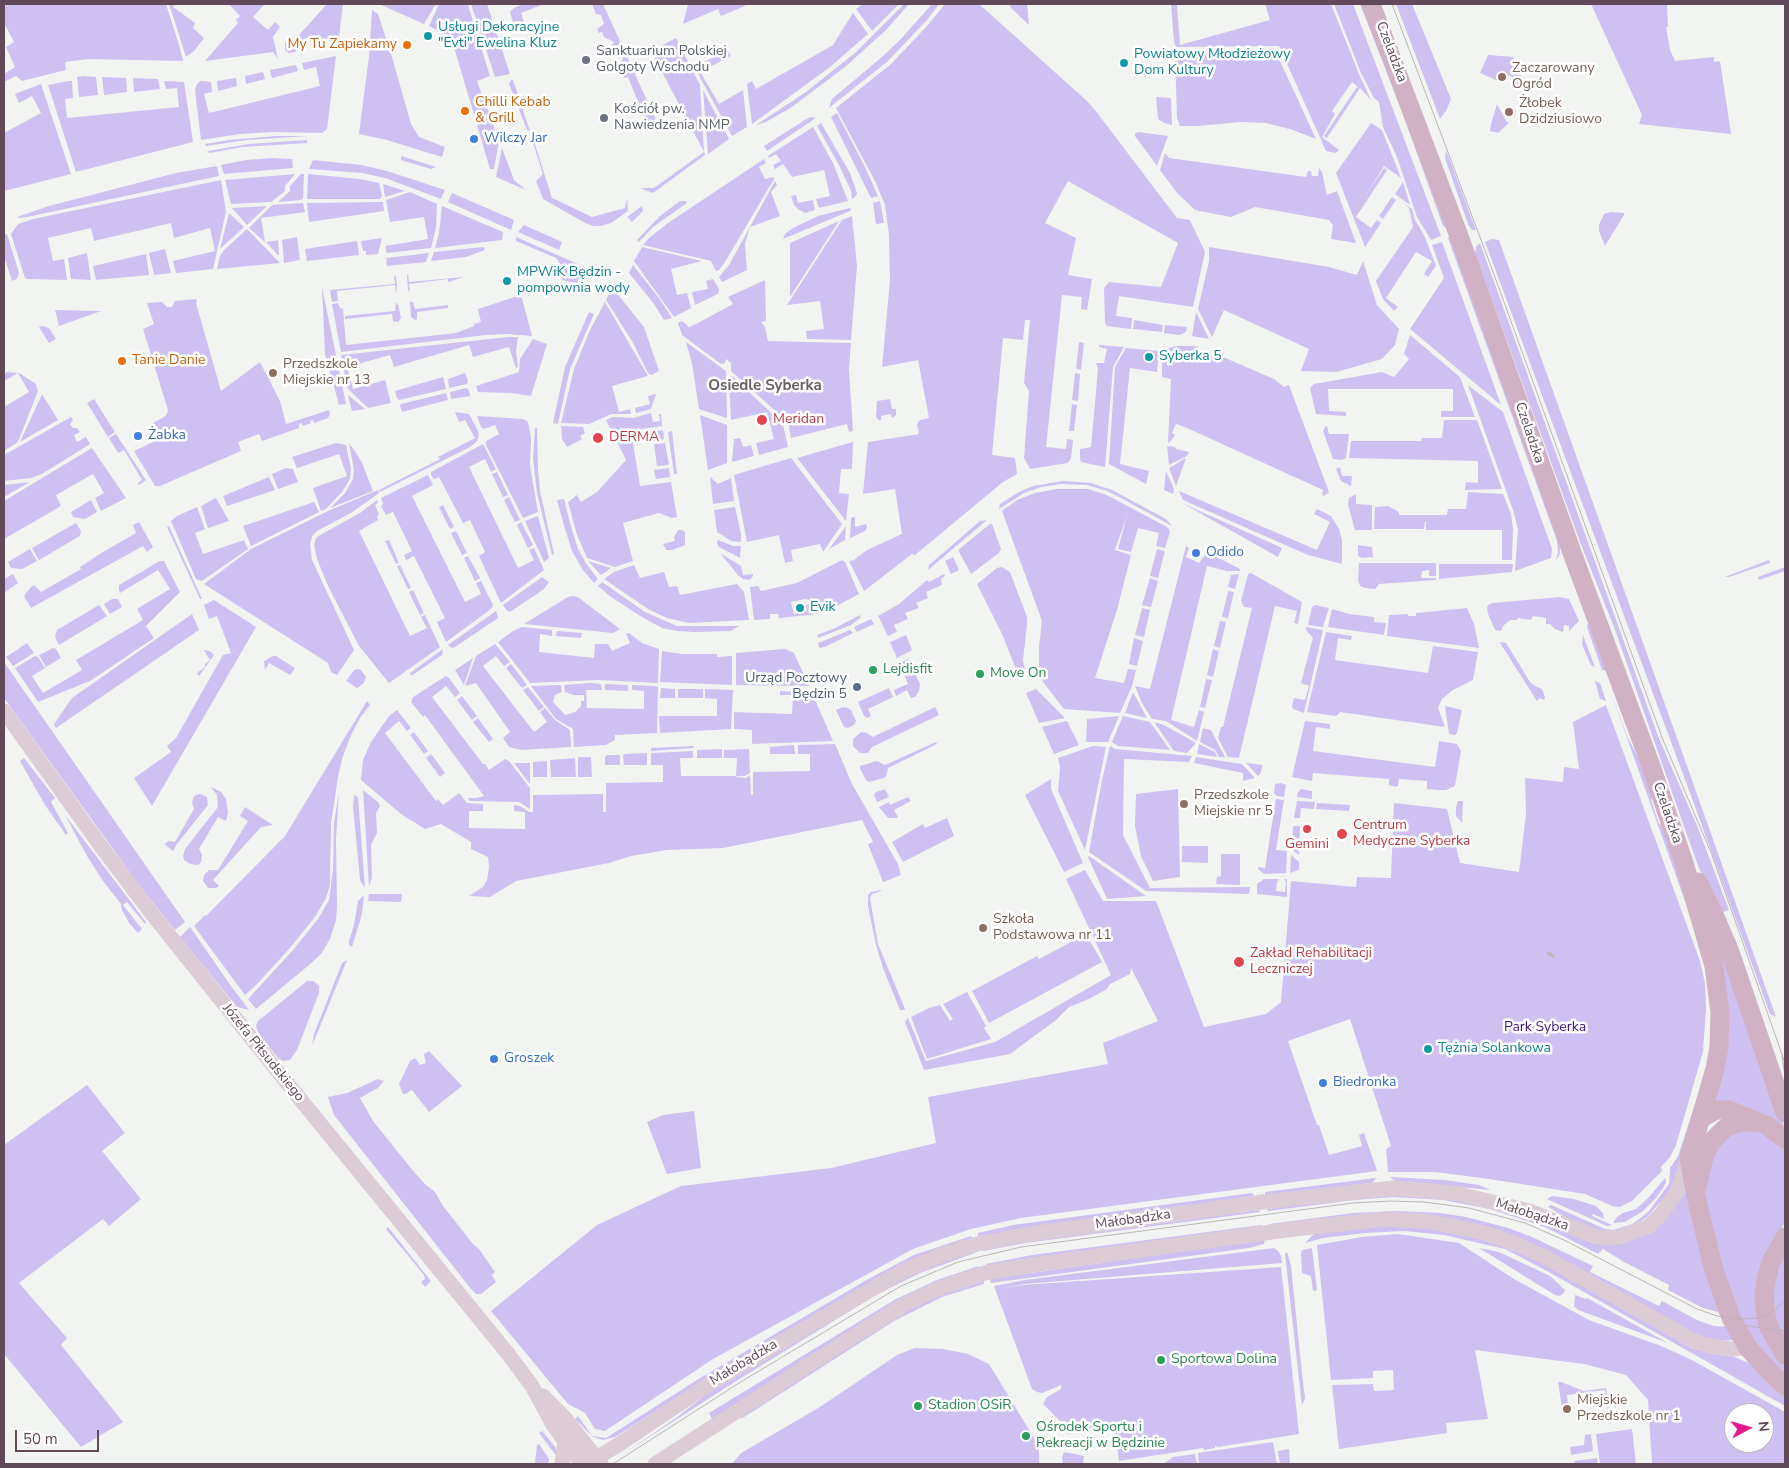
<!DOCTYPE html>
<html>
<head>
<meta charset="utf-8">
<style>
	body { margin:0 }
	#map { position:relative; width:1789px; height:1468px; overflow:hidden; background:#f2f4f2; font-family:"Nunito Sans",sans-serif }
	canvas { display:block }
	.frame { position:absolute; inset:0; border:5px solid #604958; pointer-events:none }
	.north { position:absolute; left:1724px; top:1403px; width:50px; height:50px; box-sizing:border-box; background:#fff; border:1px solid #bfb6bc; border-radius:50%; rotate:84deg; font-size:14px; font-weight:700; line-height:20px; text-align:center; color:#604958 }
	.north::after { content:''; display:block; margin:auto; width:18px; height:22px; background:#e9178c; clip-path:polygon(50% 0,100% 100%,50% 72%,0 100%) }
	.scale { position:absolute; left:15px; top:1430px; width:84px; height:22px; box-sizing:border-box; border:2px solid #604958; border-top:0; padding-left:6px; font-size:15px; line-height:18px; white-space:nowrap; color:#604958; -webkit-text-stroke:4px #fff; paint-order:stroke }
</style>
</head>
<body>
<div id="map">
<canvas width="1789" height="1468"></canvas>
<div class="frame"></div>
<div class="north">N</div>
<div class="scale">50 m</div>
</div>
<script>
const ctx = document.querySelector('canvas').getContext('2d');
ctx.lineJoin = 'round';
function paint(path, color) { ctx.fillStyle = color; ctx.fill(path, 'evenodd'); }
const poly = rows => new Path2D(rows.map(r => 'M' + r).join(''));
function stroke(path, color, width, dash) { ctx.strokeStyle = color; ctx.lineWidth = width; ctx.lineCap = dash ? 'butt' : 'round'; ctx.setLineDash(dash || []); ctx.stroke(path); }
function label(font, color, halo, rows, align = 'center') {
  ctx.font = font + ' "Nunito Sans",sans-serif'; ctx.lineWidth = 5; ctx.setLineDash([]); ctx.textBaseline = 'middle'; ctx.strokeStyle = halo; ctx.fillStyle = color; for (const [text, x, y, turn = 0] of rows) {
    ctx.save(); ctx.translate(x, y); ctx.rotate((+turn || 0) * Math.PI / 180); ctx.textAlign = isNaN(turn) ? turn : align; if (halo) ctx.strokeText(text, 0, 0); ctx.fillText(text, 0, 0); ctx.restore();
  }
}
paint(poly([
	[4,4,166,4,180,48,183,61,88,59,65,62,66,70,22,81,16,76,4,82,4,74,15,67,6,47,14,42,5,25,4,26],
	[169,4,175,4,173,7,195,23,193,28,204,38,194,51,186,57],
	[229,4,265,4,253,17,268,30,275,22,280,27,273,37,278,59,273,52,205,61,238,23,236,20,240,16],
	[327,4,343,4,338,46,336,38,295,43,296,52,289,53,285,50,285,42,292,43],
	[379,4,436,4,424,24],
	[439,4,468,5,490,76,477,81,499,141,494,169,490,169,451,37,429,26],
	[471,4,487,4,510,74,495,77],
	[523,4,544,4,521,13,524,22,522,26,515,29,510,12,514,8],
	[592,4,603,4,655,118,652,128,649,129,628,77,624,78,619,66,623,58,617,53,611,55,609,49,614,42,604,37,602,32,599,33,597,29,604,24,601,15,596,14],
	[688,4,744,4,745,6,721,16,718,9,683,24],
	[863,4,899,4,872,31,856,9],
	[904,4,909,4,886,30,845,67,792,107,766,122,756,125,806,92,856,52],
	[932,4,939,4,928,19,888,61,829,108,832,99,883,56,900,40],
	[945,4,979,4,1086,100,1095,110,1177,218,1190,220,1205,252,1193,307,1119,296,1116,316,1132,318,1131,329,1107,326,1105,323,1104,288,1109,282,1161,287,1178,243,1068,181,1045,223,1076,238,1068,275,1092,279,1087,310,1081,309,1082,297,1062,295,1046,447,1066,449,1067,439,1073,440,1071,458,1068,463,1030,469,1024,458,1029,391,1024,383,1030,320,1025,320,1023,340,1003,338,992,455,1015,458,1017,474,1003,482,915,555,912,554,864,591,849,561,854,560,867,550,902,534,895,489,863,494,868,442,919,434,917,424,920,420,929,418,918,360,882,367,890,280,889,235,885,205,876,183,836,108,891,64,927,26],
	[1015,4,1027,4,1029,25,1009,6],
	[1171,4,1177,4,1180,45,1270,20,1265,4,1331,4,1359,74,1371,100,1360,88,1327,138,1324,136,1357,87,1359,88,1352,82,1332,111,1335,114,1322,137,1339,150,1336,153,1326,151,1279,46,1176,47,1174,42],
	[1334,4,1353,4,1441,236,1431,240,1417,217,1397,157,1383,127,1379,102,1374,98,1361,73],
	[1360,4,1363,4,1447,228,1443,226,1400,106],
	[1396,4,1412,4,1451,99,1446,111,1440,119],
	[1591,4,1667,4,1668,27,1666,27,1670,50,1675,61,1714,57,1714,62,1720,61,1731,134,1639,124,1642,115],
	[372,10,378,14,392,57,411,124,419,137,445,147,442,157,387,140,359,134,369,56],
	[853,13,868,34,830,67,752,124,747,84,752,81,756,89,833,45],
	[676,38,700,85,704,152,651,51],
	[1275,50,1316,139,1293,130,1266,123,1240,122,1198,126,1180,126,1177,118,1175,55],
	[728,51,731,56,702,71,699,70,719,104,743,90,747,127,732,136,696,70,698,69,696,65],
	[1488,55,1513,57,1524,84,1517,87,1512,77,1507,74,1496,80,1480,73],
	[336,56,327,129,322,133,273,132,240,134,201,140,195,90,197,84,200,81,211,82,212,92,204,94,209,113,320,86,316,67,304,70,302,63],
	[296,65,298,71,272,78,270,70],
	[263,72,265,79,246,84,245,76],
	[84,76,96,77,98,95,79,97,77,77],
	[102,77,126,78,127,92,104,95],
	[133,78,158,79,160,89,134,92],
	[236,78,237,86,218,91,217,81],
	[511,80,513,80,530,131,527,130,509,84],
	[69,81,72,81,73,98,65,99,67,118,179,107,177,88,166,89,164,81,184,82,193,142,76,172,48,85],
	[41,84,71,174,4,191,4,133,41,113,32,96,19,103,15,94],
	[703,90,729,139,708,154],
	[1156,97,1171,98,1172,125,1164,123,1158,119],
	[1497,104,1506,121,1509,123,1498,133,1490,131,1491,124],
	[837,113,865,167,878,196,871,198,831,117],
	[811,117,816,118,767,151,764,146,808,118],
	[821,123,850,173,857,193,856,196,852,199,851,191,840,167,817,126],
	[1371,123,1382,130,1401,178,1384,166,1366,195,1384,168,1387,170,1356,217,1353,215,1371,228,1377,220,1381,223,1365,247,1336,173],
	[813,127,833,163,848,201,819,208,816,199,830,196,824,170,792,177,783,164,775,169,773,165,781,161,776,154,769,158,768,156],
	[1138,132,1168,136,1157,166,1135,136,1135,134],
	[276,136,308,136,247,140,206,146,205,144,229,140],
	[307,140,307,143,243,147,209,153,208,151,249,144],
	[534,141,552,198,592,217,625,208,627,198,628,211,611,223,601,226,593,226,585,223,543,199,536,181,543,174,533,143],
	[502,148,514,180,526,190,496,177],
	[1446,150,1476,230,1472,230,1468,224,1445,158],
	[704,152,705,155,653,193,640,188,654,188],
	[1165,153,1169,158,1306,177,1308,171,1311,171,1312,176,1318,176,1319,168,1322,172,1327,195,1337,191,1356,243,1331,239,1333,225,1329,220,1255,207,1231,217,1195,210,1177,193,1160,170],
	[401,156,436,167,431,169,401,160],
	[272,158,292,159,293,168,224,174,221,165,246,160],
	[764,159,766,163,759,167,765,179,773,177,774,179,725,262,719,270,716,271,711,261,643,245,649,238,668,223],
	[313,160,361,165,387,171,445,190,441,199,385,178,362,173,309,169],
	[217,166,219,176,27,217,19,218,17,217,49,206,176,173],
	[295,174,285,186,285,191,271,202,231,204,225,180],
	[301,174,304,174,303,198,301,200,278,202,290,191,290,186],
	[308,174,360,179,379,183,382,196,380,199,307,199],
	[221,180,226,212,213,269,176,273,173,261,215,251,210,228,174,238,171,223,94,241,91,228,48,238,53,261,64,259,67,280,27,279,25,278,11,234,18,224,33,219],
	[775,181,777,185,771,192,780,216,750,227,745,244,747,270,722,282,719,277,729,265],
	[1403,182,1410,205,1395,194],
	[383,184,405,191,385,197],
	[410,192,437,204,436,228,431,248,387,253,385,246,428,239,424,217,390,222,386,200],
	[452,193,514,220,511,230,448,202],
	[796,195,798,203,813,200,815,210,805,213,798,209,794,205,791,196],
	[1392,197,1396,200,1383,219,1379,216],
	[680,201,686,201,687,203,653,227,639,242,637,240,660,216],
	[880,201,884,223,876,224,873,203],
	[383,202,384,211,309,222,307,203],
	[1402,202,1412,209,1415,220,1424,235,1436,266,1428,277,1424,274,1432,261,1416,252,1386,298,1398,307,1394,311,1383,299,1376,281,1413,227,1409,208],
	[303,203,305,212,261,218,265,242,249,228,272,205],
	[267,206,247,225,232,208],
	[442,206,503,232,502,240,435,248,439,233],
	[642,206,643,211,632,222,627,217],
	[850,208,851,209,850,211,783,239,785,234,793,228,818,216],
	[1611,212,1624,213,1624,215,1605,246,1599,231,1599,225,1604,214],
	[229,213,244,227,220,249],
	[852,216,857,266,851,340,807,339,806,331,824,329,820,301,787,305,842,220],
	[839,221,790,297,790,243],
	[524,225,562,242,559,250,518,232],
	[247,229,280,263,217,269,220,256,224,250],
	[7,234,19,273,17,279,12,281,4,256,4,235],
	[1450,234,1561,546,1559,556,1556,560,1558,553,1557,541,1448,238],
	[297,237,300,260,284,263,282,240],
	[516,237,578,264,580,267,581,273,577,284,562,280,563,274,561,265,556,258,516,241],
	[382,238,378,254,366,255,366,251,363,251,361,241],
	[1492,239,1499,240,1687,766,1776,1017,1770,1014,1693,801,1485,242],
	[278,240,279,254,278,255,266,242],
	[357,241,359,255,307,261,305,249],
	[1442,242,1501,405,1410,329,1444,278,1432,245],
	[1480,243,1658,736,1698,828,1729,910,1720,913,1698,866,1614,627,1580,542,1475,253,1476,247],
	[484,247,485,250,466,257,431,261,434,252],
	[642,247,702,261,671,269,677,295,687,293,691,308,674,317,634,261],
	[1209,247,1329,267,1357,275,1363,261,1377,305,1399,329,1395,345,1382,359,1336,372,1301,371,1309,349,1224,310,1212,337,1198,309,1209,261],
	[165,249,171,273,154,275,149,253],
	[87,253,91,280,71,279,68,258],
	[429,253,426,262,387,266,386,258],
	[146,254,149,275,96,280,93,266],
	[633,265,659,298,672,318,664,320,654,304,629,273],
	[408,274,409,282,464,277,448,282,448,279,409,284,410,292,408,290,407,276],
	[394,275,396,277,397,285,396,294,395,285,337,291,338,301,332,302,330,290,395,284],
	[713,279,719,289,718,294,695,305,692,292,708,289,706,281],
	[765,280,766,321,761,322,765,327,768,341,851,343,849,369,853,431,849,432,847,424,791,438,787,416,782,417,731,371,731,363,726,359,725,363,721,364,682,335,678,323,682,321,689,327,696,324,733,304,728,297],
	[322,287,346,404,339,405,325,354],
	[615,291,644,327,659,371,651,375,648,373,632,341,606,300,609,294],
	[521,295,532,336,507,334,486,335,341,352,332,304,338,303,340,308,343,309,346,345,456,333,474,326,474,324,481,322,478,309],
	[196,299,197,302,196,303,221,391,260,362,280,401,286,424,329,410,330,414,328,418,314,423,313,420,310,421,311,423,303,426,302,423,299,424,299,428,262,441,259,434,238,442,241,451,160,486,155,486,134,451,157,440,151,424,164,417,167,414,168,410,143,329,154,324,147,303,162,302,167,307,172,307,175,301],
	[410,302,413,302,415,309,448,305,448,308,417,312,417,319,415,320,411,317],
	[605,302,648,376,612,386,619,412,630,409,631,414,611,414,589,424,561,423,574,369,590,330],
	[396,303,398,304,401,318,398,322,393,321,392,314,345,319,345,316,395,311],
	[55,310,101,311,59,326],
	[589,312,594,314,570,369,558,424,553,423,565,367],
	[1196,312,1209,339,1192,336],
	[1134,320,1163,325,1162,332,1133,329],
	[1165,325,1187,327,1186,332,1179,335,1164,333],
	[42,326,49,328,56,339,49,343,39,327],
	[1410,335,1460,377,1475,417,1441,417,1441,411,1453,411,1453,389,1328,389,1329,411,1346,412,1346,416,1316,414,1310,388,1314,384,1382,372,1394,377,1409,359,1404,354],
	[508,337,518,337,516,351,518,367,516,368,509,347,473,357,469,345,394,367,390,355,347,367,353,389,385,380,391,403,368,408,347,388,341,355],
	[533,339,547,344,531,396,511,393,478,392,476,386,519,372,520,359],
	[686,342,726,371,727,418,699,409,692,363],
	[1079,342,1084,343,1081,370,1076,369],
	[1099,345,1124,347,1113,367,1105,467,1081,462,1080,458,1080,449,1091,447,1098,369,1096,363,1104,363,1107,349,1099,347],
	[1175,346,1198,346,1197,353,1223,357,1274,379,1284,387,1289,385,1329,492,1327,494,1324,496,1322,495,1323,490,1187,428,1176,424,1172,433,1175,435,1171,441,1168,443,1171,379,1162,377,1162,351],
	[1126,348,1159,351,1157,372,1130,368,1120,464,1149,471,1146,484,1109,464,1115,367],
	[7,372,19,373,36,384,38,391,18,442,4,451,4,407,29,392,18,373,4,381,4,375],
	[465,373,468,381,467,384,449,388,448,379],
	[1075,373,1080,374,1078,401,1072,400],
	[732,376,783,424,788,447,759,455,756,443,774,439,767,412,731,420,729,380],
	[443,377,446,389,399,400,397,398,395,391],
	[1468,385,1503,412,1552,549,1551,558,1515,571,1518,529,1513,510],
	[466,388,469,390,470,396,451,399,450,392],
	[446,393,448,400,402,412,400,406,401,404],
	[42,394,58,420,20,442],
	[656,394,651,409,636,413,635,408,650,404,648,396],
	[348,395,365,409,352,411],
	[94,399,115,432,108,437,87,403],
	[890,399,892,409,896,409,896,415,892,418,891,414,881,416,881,420,878,420,876,416,877,401],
	[1072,404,1077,405,1074,431,1069,431],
	[455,412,469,414,478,431,479,436,477,441,470,447,380,492,379,490,440,459,438,457,475,438,465,420,459,422],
	[651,413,653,422,660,421,659,414,661,414,662,426,629,431,630,437,632,437,640,486,671,482,677,517,672,518,659,513,623,523,633,561,615,567,587,558,577,535,568,502,577,495,581,502,597,492,626,460,606,420,613,417,633,418],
	[700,415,727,425,727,463,708,470],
	[477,416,523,419,528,422,531,438,530,466,538,512,523,518,486,445,486,441,499,434,495,425,484,429,481,427],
	[71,417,73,420,70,424,73,428,77,428,80,432,74,435,77,442,86,437,90,444,42,474,31,478,4,481,4,455],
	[1444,420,1477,420,1502,489,1465,490,1466,482,1478,483,1478,461,1349,458,1351,441,1421,441,1422,438,1442,438],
	[561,426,583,427,585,433,580,436,582,439,567,447,562,439],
	[1327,426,1329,434,1349,434,1346,458,1341,460,1333,459,1323,431,1325,427],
	[535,428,537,428,538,468,540,491,554,554,552,555,537,493,533,458],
	[663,430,664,439,653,441,650,439,649,434,652,432],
	[672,431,677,474,674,474,668,432],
	[116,434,146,480,139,485,138,483,142,480,124,450,118,453,109,438],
	[740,438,743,447,751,445,754,456,732,462,734,439],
	[853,442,852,469,841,469,839,493,849,494,846,521,797,458],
	[336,443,346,445,351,469,350,479,342,492,326,509,321,511,313,488,347,476,339,454,297,468,292,457],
	[349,443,357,454,362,463,373,491,330,508,345,493,353,479,354,470],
	[665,443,669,465,657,466,654,444],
	[483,444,496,469,491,472,485,459,469,467,518,568,534,560,529,550,534,548,544,570,501,603,479,556,485,552,470,520,463,523,439,477,434,479,431,475,431,472],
	[1167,446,1175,447,1176,449,1189,452,1187,456,1169,465],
	[92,448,126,498,101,511,95,498,104,493,93,474,56,495,61,506,4,539,4,501],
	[791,458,842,524,823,552,820,544,791,550,793,561,785,563,779,535,747,542,734,475],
	[1186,458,1176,486,1169,468],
	[1340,467,1342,476,1352,476,1351,486,1341,481,1336,469],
	[286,468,293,469,298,482,278,489,272,474],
	[669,468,670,477,656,479,654,470],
	[1166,471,1174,489,1173,494,1164,490],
	[497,472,508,495,503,497,492,474],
	[428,475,433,485,412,496,465,602,481,594,476,583,481,581,493,605,491,609,446,642,437,622,445,618,414,556,406,560,404,555,412,551,393,512,386,515,381,506,383,504,381,498],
	[269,477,275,490,227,506,223,496],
	[710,477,718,484,731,478,734,501,713,504],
	[1063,481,1091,483,1112,490,1166,519,1172,526,1119,497,1107,491,1087,485,1061,484,1041,487,1024,493,999,509,1000,504,1019,492,1033,486],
	[30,482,4,497,4,485],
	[1057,489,1088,489,1107,495,1165,526,1169,529,1170,532,1165,548,1156,546,1159,533,1138,528,1131,552,1118,549,1127,515,1115,550,1131,555,1117,610,1095,678,1124,683,1128,669,1136,670,1132,686,1120,713,1064,709,1043,682,1039,669,1039,647,1042,621,1002,511,1017,500,1035,493],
	[378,490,379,493,351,513,317,531,312,536,310,544,312,560,354,650,337,675,331,672,328,663,204,584,251,549,328,511],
	[1179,491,1317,550,1330,522,1314,514,1317,509,1331,516,1339,529,1342,540,1342,564,1308,555,1183,500],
	[1468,492,1503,494,1511,514,1513,529,1512,560,1502,560,1502,530,1426,530,1426,521,1425,521,1424,529,1374,529,1375,507,1388,506,1399,512,1399,515,1447,515,1448,509,1466,509],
	[1356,494,1356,504,1372,505,1372,530,1355,530,1348,504,1349,498],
	[509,497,520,520,515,522,504,500],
	[216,498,229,521,208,528,201,506],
	[564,499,571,527,578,549,587,565,598,579,594,583,583,570,572,551,565,529,557,500],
	[91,500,97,512,85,519,73,517,71,512],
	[377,500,378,503,375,505,379,514,377,516,378,520,359,531,410,636,427,628,421,617,425,615,440,647,389,683,359,646,329,588,317,559,314,545,316,538,320,535,360,513],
	[314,502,319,512,251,546,243,526],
	[1182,503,1282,548,1278,557],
	[443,505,454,527,450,529,439,507],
	[197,507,205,529,195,533,203,554,244,540,248,549,202,581,196,579,171,521,177,516],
	[735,507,741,534,741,542,731,541,717,532,714,510],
	[538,516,549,558,544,562,525,521],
	[855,517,855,527,866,524,867,528,865,531,850,538,851,518],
	[987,520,928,570,929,565,980,521],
	[139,522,153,547,147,552,143,546,31,608,24,596,31,587,34,585,41,592,81,569,80,567,103,552,136,533,133,525],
	[521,522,533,545,528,548,517,525],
	[76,523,81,531,80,536,39,560,32,548],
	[990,524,992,524,1001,549,999,553,971,574,958,550],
	[169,526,202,599,200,599,167,527],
	[846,526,845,540,829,549],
	[678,530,682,530,685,532,685,545,672,550,666,550,663,544,675,541,674,537],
	[456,531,467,553,462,555,451,533],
	[389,540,399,563,396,564,385,541],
	[718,540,733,546,741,546,740,558,719,547,717,543],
	[1358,545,1372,547,1373,557,1362,558,1358,556],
	[1186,546,1189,548,1186,557,1199,563,1207,552,1240,569,1240,571,1227,571,1207,566,1171,720,1194,727,1199,710,1204,712,1197,741,1166,721,1152,719,1142,703,1135,686,1150,689],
	[30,549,37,561,22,569,11,568,8,562],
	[1157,549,1165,551,1158,578,1150,576],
	[720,553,741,566,743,575,753,574,753,576,750,580,743,579,738,575],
	[468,556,480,578,475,581,464,558],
	[953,557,959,570,951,574,945,561],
	[842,560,845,562,859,594,825,612,809,615,779,618,778,614,770,614,770,619,754,620,750,587,758,586,761,591,797,583],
	[805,599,809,600,810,604,806,605,807,611,794,614,791,602],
	[1769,560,1770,563,1729,577,1725,577],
	[160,561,164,561,180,592,146,626,154,638,90,681,38,702,15,668,35,656,38,657,45,668,32,676,43,693,82,670,76,660,143,620,137,609,170,589,158,570,120,593,119,590,119,585],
	[588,561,611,568,601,575],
	[1359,563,1436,563,1436,576,1429,576,1429,570,1422,571,1421,578,1436,578,1436,580,1379,584,1375,589,1365,588,1360,586,1358,580],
	[1439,564,1513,564,1512,572,1439,579],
	[400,565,411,588,408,589,397,566],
	[634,565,640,578,664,572,669,587,677,586,680,595,737,584,744,592,749,620,689,623,667,618,648,609,604,579,614,572],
	[1002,567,1010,572,1027,617,1027,625,1023,660,1026,675,1020,679,1002,634,977,584,997,568],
	[1785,567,1785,571,1759,580,1758,577],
	[1251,573,1302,602,1298,624,1294,623,1297,611,1275,606,1239,758,1228,757,1218,738,1221,727,1223,727,1252,608,1244,607,1241,601,1248,574],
	[13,574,18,583,4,593,4,579],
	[944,574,945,576,941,579,942,585,926,592,928,598,916,603,919,608,905,613,908,619,894,625,897,632,888,636,878,616,899,604,927,580,929,582],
	[1239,574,1235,589,1228,587,1231,575],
	[542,577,549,582,544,589,510,612,506,610,503,605],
	[1150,578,1158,581,1151,607,1142,605],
	[602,582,645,612,677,626,739,626,731,631,695,632,677,631,662,628,642,617,611,597,598,586],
	[413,590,424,613,420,615,409,592],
	[1228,591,1234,592,1228,618,1222,617],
	[574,596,579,598,620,629,613,633,524,624,568,597],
	[1560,597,1569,599,1579,621,1569,631,1569,626,1564,625,1563,632,1555,629,1550,624,1546,624,1546,618,1533,616,1531,620,1518,618,1517,620,1510,620,1503,626,1501,631,1495,630,1488,614,1487,608,1488,605,1493,603],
	[112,599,118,599,122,607,110,614,104,604],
	[214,600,256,627,152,806,134,778,171,752,167,746,176,738,223,655,231,653,217,616,209,619,204,605],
	[99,605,107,616,59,645,55,637,57,630],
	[1315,605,1329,608,1323,627,1308,625,1312,607],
	[1142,608,1150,610,1144,637,1135,635],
	[1467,608,1474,624,1479,648,1387,636,1389,615,1408,614,1408,616,1416,616,1416,613],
	[1332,609,1349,614,1374,617,1374,622,1386,623,1384,635,1328,627],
	[496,611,498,618,455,647,452,648,448,645],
	[192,614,199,630,56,728,54,724,72,698],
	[860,615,860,618,851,625,818,638,817,635,833,629],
	[871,619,874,624,857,632,854,627],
	[1220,621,1226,622,1220,648,1214,646],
	[1588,623,1608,671,1602,670,1587,627],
	[522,627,552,630,552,636,540,634,539,652,594,658,595,644,608,644,612,651,630,643,626,634,629,633,642,643,659,649,658,683,598,680,530,683,498,642,513,631],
	[1306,627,1323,630,1304,713,1293,709,1292,706,1294,698,1305,700,1309,686,1301,683,1313,638,1306,630],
	[850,630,853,633,827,646,820,648,819,647,818,643],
	[557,631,582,633,581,638,556,636],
	[1326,632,1352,636,1351,640,1338,638,1335,660,1428,673,1433,646,1478,652,1473,680,1453,690,1442,699,1438,708,1445,727,1340,712,1336,716,1307,712],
	[906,635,912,650,897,658,890,642],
	[1583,635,1595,667,1591,665,1586,654,1582,644],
	[1134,638,1143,641,1137,666,1129,664],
	[1501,642,1506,643,1530,682,1535,686,1542,689,1545,697,1544,700,1540,698,1537,701,1500,643],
	[27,643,34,653,13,666,6,657],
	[495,644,510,662,504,666,496,656,483,666,534,732,547,722,540,712,545,708,555,720,570,730,571,747,521,750,509,747,503,738,510,732,476,683,465,686,476,656],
	[53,648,56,649,61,658,46,667,39,655],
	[443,649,442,655,411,676,410,673],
	[785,649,794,653,809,686,736,685,736,653],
	[1213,649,1219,651,1213,677,1207,675],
	[204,650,210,651,214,655,199,676,197,673,205,667,205,664,210,660],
	[662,651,682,654,717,654,717,657,732,656,732,685,660,682],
	[273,656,276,656,295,668,290,675,269,663,265,670,264,661],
	[473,658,464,685,455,670],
	[908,659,920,684,919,691,915,697,911,698,907,690,896,696,894,690,908,684,899,663],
	[4,662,185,922,175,930,139,885,4,698],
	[511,664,527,685,522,688,506,668],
	[358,669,361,670,366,677,364,683,357,688,346,681,354,670],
	[446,676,450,679,460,693,455,697,446,686,432,697,483,764,485,764,489,770,505,759,509,761,530,788,530,809,519,802,470,801,468,798,476,798,484,796,425,715,423,717,411,702,413,697],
	[1206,679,1212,680,1205,708,1200,707],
	[1595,681,1600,683,1606,701,1600,699],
	[590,683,601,684,602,690,586,690,587,708,644,709,644,691,632,690,632,685,655,686,658,687,657,733,615,735,615,740,606,745,574,747,573,729,556,719,531,686,561,685,562,692,555,695,553,702,565,715,575,712,581,706,581,701,584,701,584,695,574,695,565,692,564,685],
	[605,684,628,685,628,691,605,690],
	[528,687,544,707,539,711,523,690],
	[661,688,675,689,675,698,660,698],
	[889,688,893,697,868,709,871,716,868,718,864,716,858,702],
	[678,689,703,689,703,698,678,698],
	[705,689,733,690,731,729,660,733,659,716,717,716,717,699,705,698],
	[1036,689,1065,718,1039,723,1026,693],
	[1610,690,1627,736,1649,779,1654,793,1651,800,1659,824,1665,826,1705,948,1714,993,1715,1028,1711,1030,1713,1004,1708,966],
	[780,691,812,693,833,741,752,744,752,730,734,729,734,712,792,714,793,695,780,695],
	[1133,692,1147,718,1125,713],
	[462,696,477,716,472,720,457,700],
	[367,701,370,705,360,718,351,735,342,759,338,777,331,824,330,885,326,898,315,917,290,948,258,983,245,995,194,926,205,915,206,916,285,836],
	[1606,705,1700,961,1705,983,1706,1009,1703,1052,1676,1145,1670,1157,1661,1167,1662,1171,1632,1201,1620,1207,1612,1206,1585,1194,1489,1179,1435,1172,1388,1172,1386,1149,1391,1146,1350,1019,1288,1041,1317,1125,1319,1125,1329,1155,1362,1146,1359,1135,1364,1133,1377,1171,1021,1218,971,1229,913,1249,713,1359,605,1431,595,1429,585,1413,568,1404,491,1311,597,1225,681,1186,831,1168,936,1143,928,1097,1108,1064,1103,1043,1158,1021,1131,968,1130,974,1110,984,1107,989,1089,999,1069,1007,1056,1020,1010,1054,924,1070,905,1022,908,1018,926,1061,995,1042,1111,975,1066,879,1085,870,1103,901,1156,901,1204,1027,1266,1014,1281,1002,1291,881,1356,887,1357,877,1391,878,1394,803,1447,809,1460,863,1519,872,1526,814,1525,778,1563,782,1564,767,1579,769,1573,722],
	[1445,706,1462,710,1457,733,1455,735,1449,734],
	[843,707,848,708,851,710,856,721,854,725,848,728,844,727,836,710],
	[935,707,939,715,872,747,868,753,860,753,853,746,853,739,861,732,867,733,873,737],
	[397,710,411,728,407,731,399,721,385,733,436,801,438,799,443,805,459,793,467,803,483,804,483,811,469,811,469,828,525,829,525,812,514,811,514,805,520,806,529,812,533,812,533,795,603,794,603,812,606,812,606,783,663,782,663,765,651,765,651,753,693,751,693,758,680,758,681,776,736,776,737,758,724,758,724,750,749,749,750,773,745,776,737,776,736,777,746,778,750,775,751,795,753,795,753,772,810,771,810,754,798,754,798,745,835,744,852,784,898,864,901,875,883,882,868,844,873,842,862,820,723,848,667,850,631,856,609,863,516,881,490,897,469,896,483,887,487,880,489,867,488,857,471,849,471,842,441,824,425,829,401,814,361,780,363,760,371,742,389,716],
	[1119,716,1108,742,1086,742,1087,719],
	[1123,716,1150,722,1170,750,1118,746,1112,742],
	[478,718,493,739,489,742,473,722],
	[1067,721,1079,745,1054,754,1042,727],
	[1305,721,1330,724,1330,729,1316,727,1313,751,1435,767,1439,741,1457,744,1461,751,1455,786,1446,790,1440,790,1427,789,1427,781,1399,779,1398,786,1396,787,1389,785,1389,779,1313,773,1312,781,1292,777],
	[1154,722,1164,725,1196,743,1187,753,1174,751],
	[1203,728,1211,730,1225,757,1219,757,1215,750,1200,742],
	[414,732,428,751,424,754,410,735],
	[936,742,937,744,888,768,886,777,884,778,869,782,866,780,860,769,860,766,877,761,885,765],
	[1199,744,1215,752,1217,757,1197,754],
	[794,745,795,754,770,754,770,747],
	[694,746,693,748,651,751,651,748],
	[1093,746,1106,747,1085,850,1058,791,1060,768,1058,758],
	[1110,746,1115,749,1192,756,1189,762,1124,759,1123,835,1150,888,1250,887,1249,894,1146,891,1089,852,1102,780],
	[722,749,722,758,697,758,697,750],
	[647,753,647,765,624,765,623,756,625,754],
	[431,754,445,773,440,777,426,758],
	[607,755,620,755,620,765,605,765,605,757],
	[578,757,591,757,592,777,578,777],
	[1196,757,1242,764,1255,778,1243,781,1243,773,1194,763],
	[24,758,55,798,51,802,68,833,66,835,45,805,20,761],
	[575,758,576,777,551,777,550,760],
	[547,761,547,777,533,777,533,762],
	[514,763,530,763,530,784],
	[1246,763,1263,765,1260,774,1258,776],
	[1051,779,1051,789,1083,863,1064,872,1025,795],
	[1281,783,1286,785,1284,797,1277,796,1274,793,1275,784],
	[211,787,221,792,226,799,228,813,226,821,218,817,199,849,202,855,201,862,198,865,190,864,184,860,183,856,185,849,218,807,217,795],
	[885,789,889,797,877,802,874,795,876,792],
	[1178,789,1180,877,1153,881,1141,856,1135,826,1136,794],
	[1301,789,1312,791,1312,799,1297,797,1298,792],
	[363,790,378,802,380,806,376,813,377,833,371,845,372,878,369,886],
	[339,793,336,839,337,907,336,920,330,939,321,954,309,965,256,1009,248,999,293,950,318,919,329,900,333,869,334,823],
	[200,794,207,797,208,805,177,844,173,851,164,844,169,841,175,842,194,809,192,803,193,798,196,795],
	[354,795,358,797,365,888,360,880,353,807],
	[908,797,911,801,894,810,898,817,896,818,888,818,879,807,889,802,890,805],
	[1276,799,1284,800,1276,850,1287,851,1286,873,1264,874,1258,869,1258,867,1265,868],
	[1297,801,1315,802,1314,809,1301,808,1300,818,1294,818],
	[1458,801,1463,801,1462,823,1456,816,1456,808],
	[1317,803,1350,805,1349,811,1316,809],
	[245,807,273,825,261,827,213,880,219,886,216,888,208,888,203,881,204,875,209,870,218,870,248,821,240,816],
	[65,815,146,922,145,924,127,902,123,905,142,929,138,933,129,923,122,910,121,904,103,881,87,856],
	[947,818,954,836,903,862,892,842,923,824,925,828],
	[1293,826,1300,826,1299,855,1292,850],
	[1182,846,1208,846,1208,863,1182,862],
	[1221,854,1240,854,1240,885,1216,884,1217,877,1221,876],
	[1291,855,1299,862,1299,870,1290,873],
	[1089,856,1146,896,1107,899,1088,857],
	[1264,879,1279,879,1277,882,1276,891,1285,892,1286,882,1284,879,1287,879,1287,897,1257,894,1257,884],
	[881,890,881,891,872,894,870,898,878,944,905,1009,904,1010,900,1010,883,968,876,945,868,906,868,895,871,892],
	[369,894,402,894,401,902,368,901],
	[364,895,362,914,352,947,349,945,349,941,354,925,358,901],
	[1702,906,1728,961,1785,1129,1713,1101,1719,1077],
	[190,927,231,986,249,1010,237,1007,180,937],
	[1086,934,1102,962,989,1023,972,991,1037,956,1039,959],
	[347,960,317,1034,312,1045,314,1034,342,963],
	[307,981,313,981,317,984,319,986,319,993,297,1050,290,1060,283,1061,278,1058,258,1033,256,1026,258,1021],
	[967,992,986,1026,984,1028,991,1039,927,1059,911,1017,929,1008,940,1005,950,1021,953,1019,943,1004],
	[429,1051,462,1086,429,1112,412,1090,405,1094,403,1094,399,1084,410,1061,415,1058,420,1065,426,1063,424,1054],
	[378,1079,384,1081,378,1088,360,1098,373,1121,414,1172,425,1184,435,1192,443,1206,473,1244,479,1249,495,1272,492,1275,496,1282,481,1294,476,1294,471,1289,334,1115,328,1097,347,1093],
	[87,1085,125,1133,102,1151,141,1199,109,1226,103,1219,19,1283,67,1338,61,1345,123,1422,81,1447,4,1354,4,1145],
	[1704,1088,1673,1184,1667,1195,1647,1217,1641,1221,1614,1232,1598,1230,1572,1221,1548,1207,1551,1205,1605,1229,1613,1230,1632,1224,1642,1217,1649,1211,1669,1184,1670,1168,1678,1156,1700,1089],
	[694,1111,701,1168,667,1174,647,1122,663,1115],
	[1757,1129,1783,1146,1785,1150,1785,1222,1762,1266,1783,1364,1785,1366,1785,1378,1755,1345,1730,1298,1704,1200,1704,1181,1706,1168,1727,1134],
	[1390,1177,1445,1180,1479,1185,1491,1190,1395,1181],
	[1376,1178,1372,1183,1265,1197,1265,1192],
	[1665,1178,1666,1182,1663,1188,1656,1198,1643,1211,1625,1222,1613,1223,1617,1217,1623,1213,1636,1209,1649,1197],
	[1252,1193,1256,1198,978,1236,978,1233,1013,1225],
	[1685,1193,1687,1193,1721,1313,1703,1308,1668,1290,1669,1285,1624,1262,1603,1249,1598,1254,1545,1227,1490,1209,1443,1200,1393,1197,1355,1200,1268,1211,1267,1209,1377,1195,1431,1196,1498,1209,1610,1245],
	[1552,1196,1574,1199,1596,1206,1603,1213,1604,1219,1593,1214,1592,1216,1612,1225,1607,1226,1547,1199],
	[1259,1210,1260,1212,1026,1243,983,1251,982,1249,1004,1244],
	[1396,1211,1440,1213,1466,1217,1508,1228,1532,1237,1593,1266,1590,1272,1659,1306,1662,1301,1699,1321,1714,1326,1729,1327,1735,1340,1718,1341,1696,1335,1485,1226,1269,1226,1269,1224,1353,1213],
	[1261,1225,1262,1227,987,1267,986,1264,1032,1255],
	[1380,1225,1425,1228,1486,1240,1535,1259,1691,1348,1712,1354,1732,1356,1749,1363,1785,1396,1785,1406,1547,1271,1505,1249,1444,1235,1404,1231,1365,1233,1323,1238,1305,1243,1314,1234],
	[388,1227,431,1281,425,1287,421,1282,425,1279,424,1275,386,1229],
	[1398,1234,1459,1243,1514,1279,1589,1320,1661,1346,1690,1359,1769,1403,1785,1412,1785,1464,1652,1464,1648,1400,1626,1375,1584,1364,1475,1350,1488,1419,1446,1423,1447,1433,1339,1449,1332,1385,1373,1384,1374,1391,1394,1390,1393,1370,1373,1371,1373,1378,1331,1380,1317,1245,1362,1237],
	[1734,1413,1764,1413,1764,1443,1734,1443],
	[971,1236,973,1240,699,1383,615,1437,603,1440,593,1437,575,1419,578,1416,592,1436,606,1438,697,1380,870,1278,914,1255],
	[1265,1239,1264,1244,1249,1248,991,1283,990,1279],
	[1274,1248,1278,1251,1281,1256,1282,1263,1024,1284,1000,1289,1023,1285,1281,1267,1299,1434,1218,1447,1215,1446,1215,1448,1204,1450,1203,1448,1119,1461,1115,1429,1067,1434,1067,1430,1060,1425,1066,1425,1066,1421,1060,1421,1043,1404,1047,1397,1061,1389,1061,1385,1042,1393,1037,1392,1032,1389,994,1286,1025,1280],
	[1312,1248,1317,1290,1313,1291,1311,1276,1302,1273,1301,1255,1302,1250],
	[1479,1248,1499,1252,1550,1276,1565,1290,1564,1293,1560,1296,1555,1295],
	[975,1251,975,1253,920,1273,876,1295,736,1381,620,1456,676,1418,713,1389,769,1355,919,1270],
	[1785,1251,1785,1341,1780,1333,1773,1308,1773,1287,1774,1279],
	[1287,1252,1291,1266,1302,1374,1305,1398,1302,1406,1285,1254],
	[979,1266,979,1269,712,1419,709,1413,896,1299,937,1280],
	[984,1281,984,1284,942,1297,894,1321,741,1419,741,1416,898,1315,945,1292],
	[1575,1295,1586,1299,1587,1298,1668,1343,1578,1310,1574,1306],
	[915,1348,943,1349,968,1354,989,1364,1039,1446,1039,1464,732,1464,741,1453,820,1407,897,1355],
	[1558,1382,1561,1382,1584,1391,1606,1388,1611,1423,1610,1424,1605,1390,1567,1395,1569,1413,1563,1414],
	[1632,1429,1636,1464,1600,1464,1596,1434],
	[542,1431,556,1448,558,1458,539,1433],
	[1591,1434,1593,1451,1571,1455,1570,1447,1584,1445,1585,1435],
	[1273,1442,1277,1464,1199,1464,1198,1453],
	[539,1444,549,1459,548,1464,535,1464,537,1445],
	[1289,1449,1290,1464,1280,1464,1278,1451],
	[1065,1452,1084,1456,1083,1464,1063,1464,1062,1458,1063,1454],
	[1195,1454,1197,1464,1163,1464,1173,1457],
	[1597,1458,1598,1464,1575,1464,1574,1461]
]), '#cec1f1');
stroke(poly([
	[4,711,100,845,149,910,300,1099,509,1355,532,1386,553,1425,582,1464],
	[543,1396,565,1418,601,1464],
	[562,1464,565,1442],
	[586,1464,618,1445,700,1390,901,1272,941,1255,977,1244,1023,1235,1263,1202,1393,1188,1454,1193,1476,1198,1529,1211,1597,1237,1610,1238,1620,1237,1649,1226,1662,1213,1678,1190,1689,1158],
	[655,1464,860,1332,909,1302,943,1287,985,1273,1039,1264,1294,1229,1385,1219,1433,1222,1480,1232,1512,1242,1545,1257,1694,1341,1709,1346,1731,1349,1748,1348]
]), '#dbccd6', 15);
stroke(poly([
	[1371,4,1462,244,1574,558,1651,766,1684,863,1714,966,1720,1012,1719,1047,1715,1069,1689,1158,1695,1192,1713,1267,1731,1318,1748,1348,1772,1374,1785,1386],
	[1698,882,1716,919,1730,952,1785,1113],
	[1702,1118,1716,1110,1729,1110,1766,1125,1785,1139],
	[1697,1186,1705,1154,1712,1141,1724,1129,1732,1125,1744,1122,1755,1122],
	[1785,1237,1770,1264,1766,1281,1764,1297,1766,1315,1769,1328,1785,1355]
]), '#d1b2c5', 19);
stroke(poly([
	[1392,4,1492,269,1663,740,1712,855,1785,1063],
	[1782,1056,1785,1077],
	[1741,1325,1785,1331],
	[613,1464,739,1383,901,1286,958,1262,1021,1247,1353,1203,1390,1201,1424,1202,1469,1208,1525,1223,1566,1241,1697,1309,1717,1316,1740,1319,1758,1318,1773,1312,1785,1300]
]), '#bcb4b8', 1);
stroke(poly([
	[1548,953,1553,956]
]), '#bcb4b8', 3);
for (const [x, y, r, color] of [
	[428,36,5,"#0f9aa8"],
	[407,45,5,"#e8710a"],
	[586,60,5,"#6b7280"],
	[1124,63,5,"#0f9aa8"],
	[1502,77,5,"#8d6e63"],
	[465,111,5,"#e8710a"],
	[1509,112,5,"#8d6e63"],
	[604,118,5,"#6b7280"],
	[474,139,5,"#3f7fe0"],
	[507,281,5,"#0f9aa8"],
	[1149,357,5,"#0f9aa8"],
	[122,361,5,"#e8710a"],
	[273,373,5,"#8d6e63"],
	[762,420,6,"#e0444e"],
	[138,436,5,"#3f7fe0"],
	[598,438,6,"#e0444e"],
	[1196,553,5,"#3f7fe0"],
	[800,608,5,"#0f9aa8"],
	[873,670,5,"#2e9e5b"],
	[980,674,5,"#2e9e5b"],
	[857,687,5,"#5c6f8a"],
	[1184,804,5,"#8d6e63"],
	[1307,829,5,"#e0444e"],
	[1342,834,6,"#e0444e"],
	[983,928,5,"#8d6e63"],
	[1239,962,6,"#e0444e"],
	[1428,1049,5,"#0f9aa8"],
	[494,1059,5,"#3f7fe0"],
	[1323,1083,5,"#3f7fe0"],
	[1161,1360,5,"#2e9e5b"],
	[918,1406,5,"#2e9e5b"],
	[1567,1409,5,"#8d6e63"],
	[1026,1436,5,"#2e9e5b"]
]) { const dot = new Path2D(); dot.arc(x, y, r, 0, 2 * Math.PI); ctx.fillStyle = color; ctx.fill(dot); stroke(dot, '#fff', 2); }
label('14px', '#0d838f', '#fff', [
	["Usługi Dekoracyjne",438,28],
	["\"Evti\" Ewelina Kluz",438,44],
	["Powiatowy Młodzieżowy",1134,55],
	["Dom Kultury",1134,71],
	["MPWiK Będzin -",517,273],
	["pompownia wody",517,289],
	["Syberka 5",1159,357],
	["Evik",810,608],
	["Tężnia Solankowa",1438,1049]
], 'left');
label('14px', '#c56008', '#fff', [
	["My Tu Zapiekamy",397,45,"right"],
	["Chilli Kebab",475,103],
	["& Grill",475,119],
	["Tanie Danie",132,361]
], 'left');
label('14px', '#5b616d', '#fff', [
	["Sanktuarium Polskiej",596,52],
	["Golgoty Wschodu",596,68],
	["Kościół pw.",614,110],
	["Nawiedzenia NMP",614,126]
], 'left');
label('14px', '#604958', '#fff', [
	["Czeladzka",1391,52,69],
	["Czeladzka",1529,433,71],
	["Czeladzka",1667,813,71],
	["Józefa Piłsudskiego",263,1053,51],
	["Małobądzka",1532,1215,18],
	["Małobądzka",1133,1220,-8],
	["Małobądzka",744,1363,-31]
]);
label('14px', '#785e54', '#fff', [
	["Zaczarowany",1512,69],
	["Ogród",1512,85],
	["Żłobek",1519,104],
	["Dzidziusiowo",1519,120],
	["Przedszkole",283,365],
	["Miejskie nr 13",283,381],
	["Przedszkole",1194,796],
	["Miejskie nr 5",1194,812],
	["Szkoła",993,920],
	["Podstawowa nr 11",993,936],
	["Miejskie",1577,1401],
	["Przedszkole nr 1",1577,1417]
], 'left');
label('14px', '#366cbe', '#fff', [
	["Wilczy Jar",484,139],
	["Żabka",148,436],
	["Odido",1206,553],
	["Groszek",504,1059],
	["Biedronka",1333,1083]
], 'left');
label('14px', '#be3a42', '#fff', [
	["Meridan",773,420],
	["DERMA",609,438],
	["Centrum",1353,826],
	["Medyczne Syberka",1353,842],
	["Gemini",1307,845,"center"],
	["Zakład Rehabilitacji",1250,954],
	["Leczniczej",1250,970]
], 'left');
label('14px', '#27864d', '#fff', [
	["Lejdisfit",883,670],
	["Move On",990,674],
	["Sportowa Dolina",1171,1360],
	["Stadion OSiR",928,1406],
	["Ośrodek Sportu i",1036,1428],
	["Rekreacji w Będzinie",1036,1444]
], 'left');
label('14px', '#4e5e75', '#fff', [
	["Urząd Pocztowy",847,679],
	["Będzin 5",847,695]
], 'right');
label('14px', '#401685', '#fff', [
	["Park Syberka",1545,1028]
]);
label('bold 15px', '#675e63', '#fff', [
	["Osiedle Syberka",765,386]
]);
</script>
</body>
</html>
